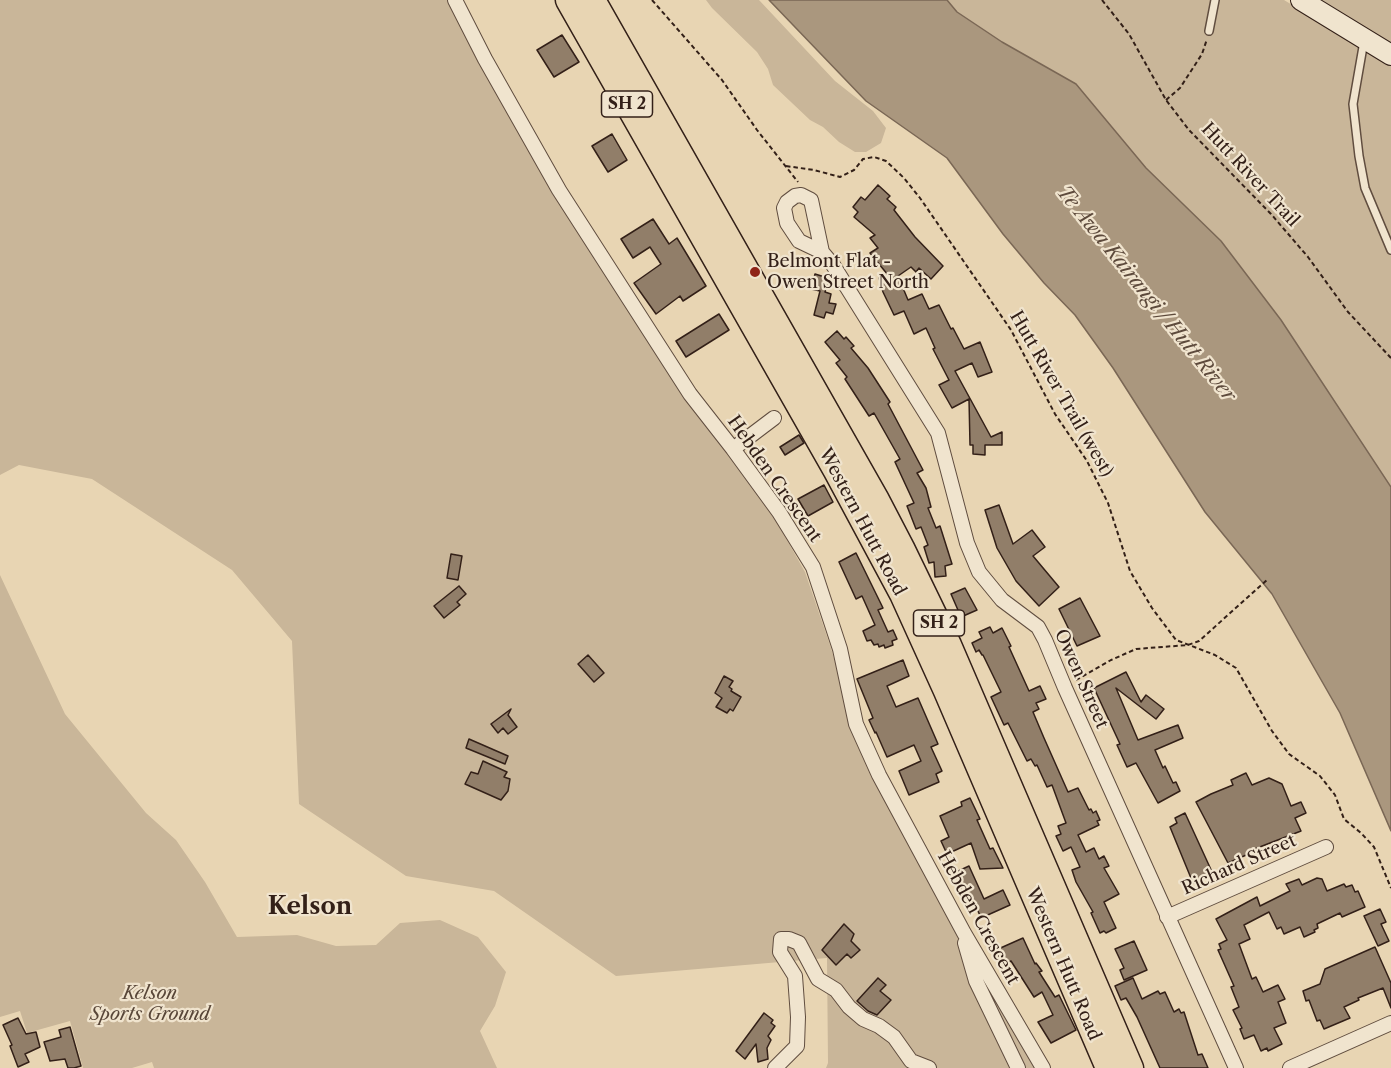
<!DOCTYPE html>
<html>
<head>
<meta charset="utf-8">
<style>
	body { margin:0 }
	canvas { display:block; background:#e8d5b3 }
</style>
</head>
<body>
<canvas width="1391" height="1068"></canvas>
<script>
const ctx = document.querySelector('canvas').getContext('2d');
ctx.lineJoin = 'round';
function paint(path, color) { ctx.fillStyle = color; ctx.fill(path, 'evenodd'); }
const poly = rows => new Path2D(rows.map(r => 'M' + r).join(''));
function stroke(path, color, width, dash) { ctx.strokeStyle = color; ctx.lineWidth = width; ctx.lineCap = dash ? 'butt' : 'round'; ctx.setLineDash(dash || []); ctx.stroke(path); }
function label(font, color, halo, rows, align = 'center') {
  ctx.font = font + ' "Libre Caslon Text",serif'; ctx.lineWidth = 4.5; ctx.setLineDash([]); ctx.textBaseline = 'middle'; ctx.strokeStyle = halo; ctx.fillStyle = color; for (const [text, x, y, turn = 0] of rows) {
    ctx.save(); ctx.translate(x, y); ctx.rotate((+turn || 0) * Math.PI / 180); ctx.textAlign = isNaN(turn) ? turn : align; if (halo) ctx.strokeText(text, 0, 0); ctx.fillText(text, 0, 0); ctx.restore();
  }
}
paint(poly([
	[0,0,450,0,555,196,683,394,725,448,774,517,805,572,831,648,853,726,1041,1068,826,1068,828,1063,827,958,616,976,494,891,406,876,299,804,292,641,232,570,92,479,19,465,0,475],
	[706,0,759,0,835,81,873,111,886,128,881,143,866,152,855,152,839,142,823,127,810,120,773,85,768,69,757,52,712,8],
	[947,0,1284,0,1391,65,1391,487,1281,320,1221,241,1146,168,1076,84,1002,42,957,12],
	[1317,0,1391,0,1391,46],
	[0,575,65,714,146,813,176,840,205,882,237,937,297,935,336,946,376,945,400,923,440,920,478,937,506,972,495,1006,480,1031,497,1068,154,1068,152,1062,132,1068,83,1068,70,1021,27,1033,20,1011,0,1017]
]), '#c9b699');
const water = poly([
	[769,0,947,0,957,12,1002,42,1076,84,1146,168,1221,241,1281,320,1391,487,1391,831,1340,713,1272,594,1205,512,1113,368,1075,315,1044,283,1003,234,947,158,866,101,769,0]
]);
paint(water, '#aa977e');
stroke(water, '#7a6755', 1.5);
const building = poly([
	[562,35,579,62,554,77,537,50,562,35],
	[612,134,627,160,608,172,592,146,612,134],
	[878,185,890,196,887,199,896,207,894,210,915,237,943,266,931,279,919,268,916,272,911,267,898,276,908,300,922,294,929,309,939,305,951,329,953,328,964,349,980,342,992,372,978,377,972,363,955,371,991,437,1002,432,1002,445,985,445,985,455,973,454,973,445,970,445,969,399,952,408,939,385,949,380,933,349,935,348,926,328,914,334,904,311,894,315,883,292,879,278,888,275,870,253,878,248,870,238,875,235,854,217,858,212,853,207,861,197,865,200,878,185],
	[653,219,669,244,677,238,706,286,683,301,680,296,656,314,634,283,661,264,650,247,633,258,621,239,653,219],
	[815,274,828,278,825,292,831,294,829,303,836,304,833,314,826,312,824,318,814,315,820,291,811,289,815,274],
	[719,314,729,330,686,357,676,341,719,314],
	[837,331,844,339,846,337,854,346,851,348,868,368,890,402,888,404,923,470,917,473,926,488,931,507,928,508,936,528,940,526,952,564,945,566,946,576,935,577,934,562,929,563,924,547,928,545,921,527,916,529,907,506,914,503,895,462,900,459,874,413,869,416,845,379,847,377,836,363,840,360,825,342,837,331],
	[799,435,804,443,785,455,780,447,799,435],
	[824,485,833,502,808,516,798,499,824,485],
	[999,505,1013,544,1032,530,1045,547,1033,556,1059,587,1039,606,1016,581,997,548,985,510,999,505],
	[856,553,883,608,878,610,888,632,893,630,897,639,892,641,893,645,885,648,884,645,879,647,878,644,874,645,871,640,867,641,863,631,875,625,862,596,856,599,839,562,856,553],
	[451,554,462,556,458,580,447,578,451,554],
	[459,586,466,594,457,602,460,605,444,618,434,606,459,586],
	[965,588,977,610,961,617,951,594,965,588],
	[1080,598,1100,636,1077,646,1059,609,1080,598],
	[990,627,993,633,1002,628,1011,646,1009,647,1029,691,1040,686,1046,699,1036,703,1039,709,1033,712,1044,738,1068,792,1078,788,1089,810,1091,809,1093,813,1096,811,1100,820,1097,821,1099,825,1078,835,1086,852,1094,848,1099,859,1104,856,1109,866,1104,868,1119,894,1104,902,1116,928,1106,933,1104,931,1100,933,1091,913,1093,912,1076,882,1072,870,1080,867,1071,847,1063,851,1056,836,1061,834,1058,826,1066,823,1052,785,1047,787,1037,765,1035,766,1031,759,1027,761,1008,723,1004,725,991,697,1001,692,983,655,982,655,979,650,976,652,972,643,982,638,979,632,990,627],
	[588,655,604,673,594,682,578,664,588,655],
	[903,660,909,676,887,686,896,707,918,698,938,744,931,747,942,771,936,774,939,782,909,795,899,771,921,761,914,745,887,757,876,732,875,733,869,720,873,718,857,679,903,660],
	[1126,672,1141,702,1146,695,1164,709,1156,719,1116,688,1138,740,1178,725,1183,738,1155,750,1163,768,1165,766,1173,783,1176,782,1180,791,1158,803,1136,763,1127,767,1117,745,1120,744,1094,688,1126,672],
	[724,676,733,681,729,687,732,689,731,691,741,697,733,711,730,709,727,713,716,707,722,698,715,693,724,676],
	[511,709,508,715,517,727,508,734,503,728,498,733,491,724,511,709],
	[469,739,508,756,505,764,466,748,469,739],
	[483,761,507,772,504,777,510,779,508,791,501,800,465,784,471,772,478,774,483,761],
	[1246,773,1252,785,1269,778,1282,784,1291,806,1301,802,1306,813,1295,818,1301,831,1252,850,1253,852,1228,863,1196,802,1211,794,1233,785,1231,780,1246,773],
	[970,798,980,819,977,820,990,849,993,848,1003,868,980,869,971,843,947,854,941,841,949,837,940,816,962,806,961,802,970,798],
	[1185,813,1213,874,1193,883,1170,827,1177,823,1175,818,1185,813],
	[969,866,984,899,1003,890,1010,905,981,918,971,895,966,898,954,873,969,866],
	[1317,878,1322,879,1327,891,1344,884,1346,887,1352,885,1355,892,1358,891,1365,907,1342,917,1340,913,1317,924,1318,928,1314,930,1315,932,1304,937,1300,927,1284,934,1281,927,1277,929,1269,912,1244,925,1250,939,1239,944,1252,979,1256,977,1263,992,1278,985,1285,999,1278,1002,1286,1023,1274,1028,1282,1044,1268,1051,1267,1048,1261,1051,1254,1035,1244,1039,1240,1029,1242,1028,1233,1010,1239,1007,1231,987,1234,986,1218,950,1221,949,1219,944,1227,940,1216,919,1257,897,1260,906,1290,891,1286,884,1299,879,1302,885,1317,878],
	[1380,909,1386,922,1381,924,1389,941,1378,946,1364,916,1380,909],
	[844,924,854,934,851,941,860,950,851,958,847,954,836,965,822,950,844,924],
	[1023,938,1035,964,1036,963,1042,971,1039,972,1055,997,1059,995,1076,1030,1051,1043,1038,1022,1053,1015,1042,992,1034,997,1011,961,1003,965,996,950,1023,938],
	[1134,941,1147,970,1124,980,1120,970,1124,968,1115,949,1134,941],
	[1375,947,1391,983,1391,1008,1383,988,1358,998,1359,1000,1344,1007,1350,1018,1324,1029,1320,1020,1317,1021,1309,1000,1306,1001,1303,991,1320,984,1325,969,1375,947],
	[878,978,886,985,880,991,891,1000,877,1015,868,1011,857,1001,878,978],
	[1133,978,1142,999,1158,991,1160,994,1165,992,1174,1012,1179,1009,1181,1013,1184,1012,1197,1052,1198,1055,1202,1054,1208,1068,1160,1068,1137,1017,1126,998,1121,1000,1115,986,1133,978],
	[764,1013,773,1020,771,1023,775,1026,768,1036,771,1040,767,1048,768,1059,758,1062,756,1044,745,1059,736,1051,764,1013],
	[18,1018,26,1034,36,1032,40,1047,25,1054,29,1062,18,1067,10,1046,12,1045,3,1025,18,1018],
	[70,1027,81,1066,74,1068,68,1068,65,1059,50,1061,44,1042,61,1037,59,1030,70,1027]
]);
paint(building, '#917e69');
stroke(building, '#332018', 1.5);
const lane = poly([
	[1209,31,1215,0],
	[1364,41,1353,104,1359,156,1365,188,1391,250]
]);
const street = poly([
	[455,0,485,59,559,190,690,394,733,449,779,512,813,567,840,649,856,724,879,775,964,933,1043,1068],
	[822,252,799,241,787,223,784,208,787,202,795,196,801,195,811,200,822,252,833,265,938,433,967,543,979,572,1002,600,1038,627,1045,640,1065,688,1236,1068],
	[733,449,774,418],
	[1167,917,1326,847],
	[965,943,976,981,1018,1068],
	[775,1068,797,1046,798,1017,795,976,780,952,781,939,789,939,799,943,818,979,836,990,849,1007,863,1019,879,1026,894,1037,911,1061,929,1068],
	[1290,1068,1391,1023]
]);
const secondary = poly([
	[1301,0,1391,55]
]);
const highway = poly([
	[568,0,836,471,902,594,946,691,1108,1068],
	[593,0,877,500,902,548,949,645,1131,1068]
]);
stroke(lane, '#604d3f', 10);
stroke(street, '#604d3f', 16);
stroke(secondary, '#332018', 22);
stroke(highway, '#332018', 27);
stroke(poly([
	[652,0,722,80,757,130,798,182],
	[1102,0,1129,34,1166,100,1189,130,1271,214,1308,257,1348,312,1391,358],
	[1166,100,1180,88,1202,54,1207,39],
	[786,166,814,170,840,177,854,170,863,159,874,157,886,161,904,178,920,198,1011,330,1055,414,1087,461,1108,503,1130,571,1152,608,1176,640,1215,655,1236,668,1272,731,1289,754,1320,776,1335,795,1344,819,1361,833,1374,847,1391,888],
	[1076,680,1111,660,1136,649,1188,645,1199,641,1267,580]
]), '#332018', 2, [4.5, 3]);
stroke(lane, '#f0e4ce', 7);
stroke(street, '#f0e4ce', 14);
stroke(secondary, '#f0e4ce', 20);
stroke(highway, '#e8d5b3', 24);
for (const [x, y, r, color] of [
	[755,272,6,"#8f2418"]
]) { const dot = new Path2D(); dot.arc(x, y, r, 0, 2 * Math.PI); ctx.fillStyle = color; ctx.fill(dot); stroke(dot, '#f0e4ce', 2); }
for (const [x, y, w] of [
	[627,104,51],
	[939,623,51]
]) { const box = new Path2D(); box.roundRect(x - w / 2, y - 13, w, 26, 4.5); ctx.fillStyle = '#f0e4ce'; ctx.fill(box); stroke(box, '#332018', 1.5); }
label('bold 16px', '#332018', null, [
	["SH 2",627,104],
	["SH 2",939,623]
]);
label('18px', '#332018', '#f0e4ce', [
	["Hutt River Trail",1250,175,47],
	["Hutt River Trail (west)",1061,394,60],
	["Hebden Crescent",774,479,55],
	["Western Hutt Road",862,522,62],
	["Owen Street",1081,679,66],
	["Richard Street",1239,865,-24],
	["Hebden Crescent",978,918,61],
	["Western Hutt Road",1063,964,67]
]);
label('18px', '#332018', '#f0e4ce', [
	["Belmont Flat -",767,262],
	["Owen Street North",767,283]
], 'left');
label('italic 18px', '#584638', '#f0e4ce', [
	["Kelson",150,994],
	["Sports Ground",150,1015]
]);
label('italic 20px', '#5d4a3c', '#f0e4ce', [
	["Te Awa Kairangi / Hutt River",1146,294,51]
]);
label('bold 24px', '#332018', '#f0e4ce', [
	["Kelson",310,907]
]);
</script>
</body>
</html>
